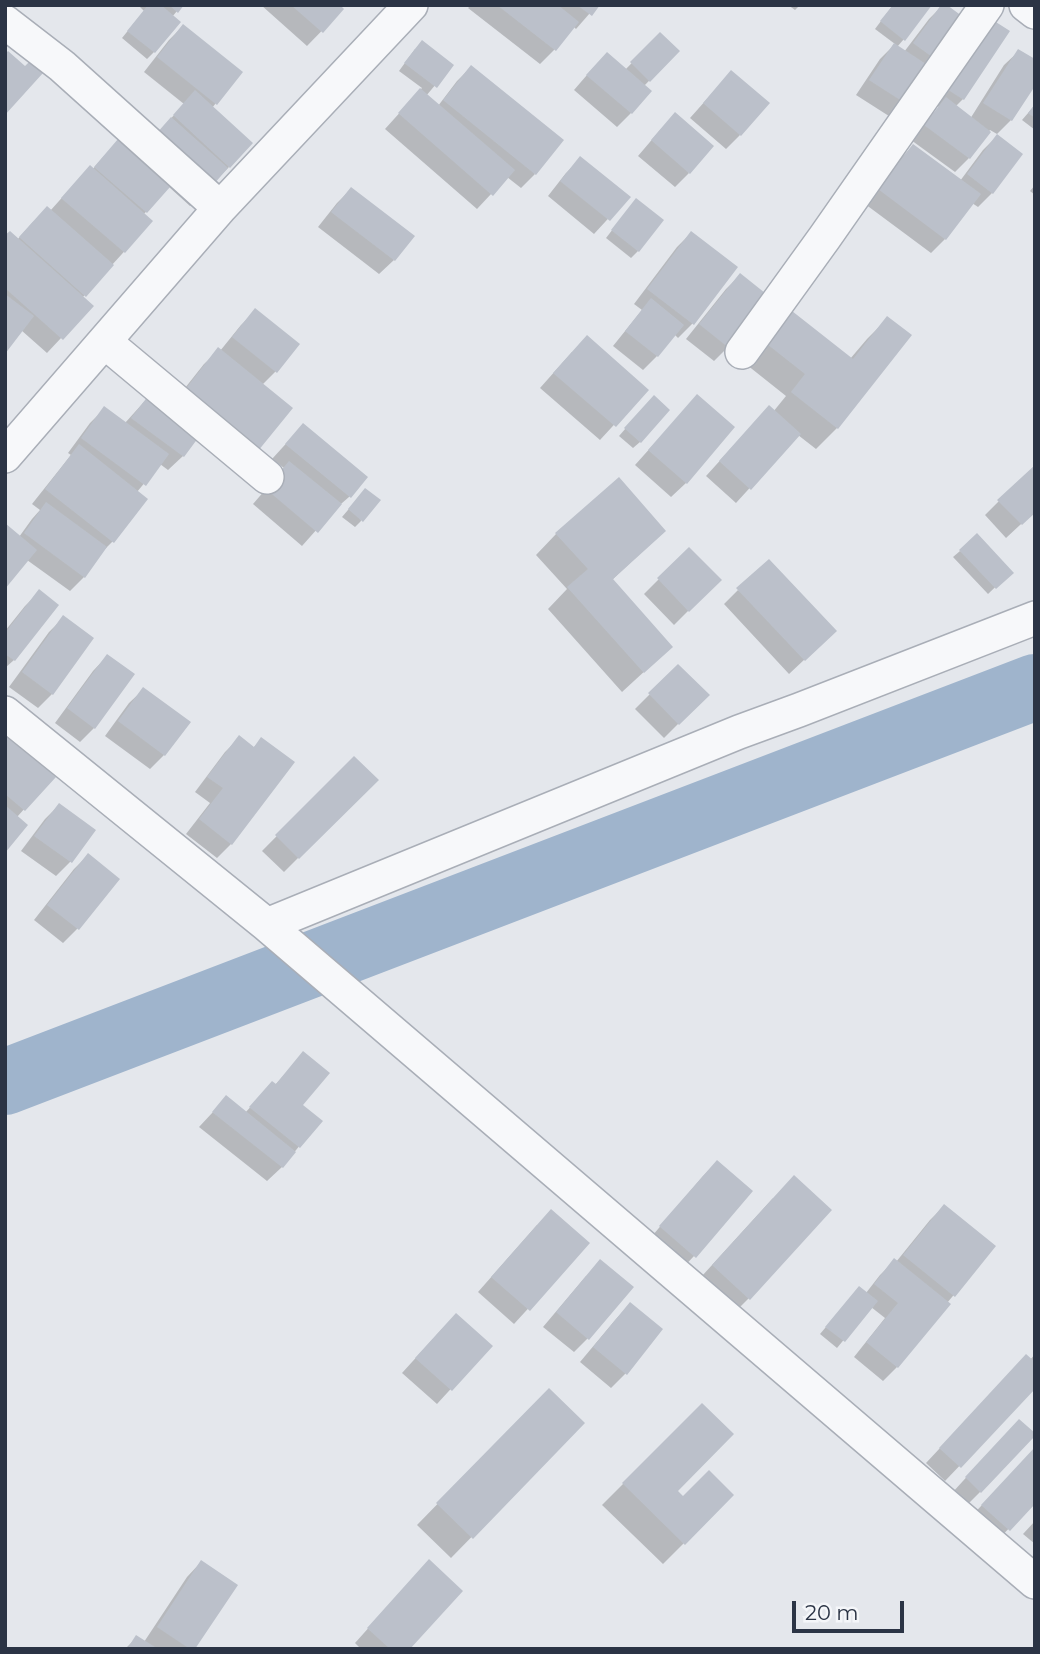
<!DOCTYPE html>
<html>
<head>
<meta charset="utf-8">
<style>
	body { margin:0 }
	#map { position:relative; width:1040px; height:1654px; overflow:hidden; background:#e4e7ec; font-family:Montserrat,sans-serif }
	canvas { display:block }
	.frame { position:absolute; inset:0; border:7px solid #2b3445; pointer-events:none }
	.scale { position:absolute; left:792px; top:1601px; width:112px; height:32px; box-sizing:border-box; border:4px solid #2b3445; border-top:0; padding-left:9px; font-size:21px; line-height:24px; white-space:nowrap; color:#2b3445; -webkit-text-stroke:5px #f4f6f9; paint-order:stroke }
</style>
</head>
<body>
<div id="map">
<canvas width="1040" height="1654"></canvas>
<div class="frame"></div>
<div class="scale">20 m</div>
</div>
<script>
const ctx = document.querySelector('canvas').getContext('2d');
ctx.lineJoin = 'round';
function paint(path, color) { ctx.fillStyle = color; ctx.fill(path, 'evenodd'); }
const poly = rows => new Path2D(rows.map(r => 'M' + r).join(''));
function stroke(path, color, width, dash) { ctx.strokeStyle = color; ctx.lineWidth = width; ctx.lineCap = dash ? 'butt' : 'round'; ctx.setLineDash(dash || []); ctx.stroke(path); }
paint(poly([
	[142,5,182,5,172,17,154,52,147,59,122,38,144,11,140,7],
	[261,5,337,5,342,10,307,46],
	[471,5,597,5,576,29,573,26,554,50,540,64,468,8],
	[788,5,800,5,795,10],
	[893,5,904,39,897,47,904,52,929,19,943,5,967,22,892,118,856,95,880,59,895,44,875,29],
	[183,26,216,103,212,108,229,167,190,206,169,187,143,215,151,222,82,298,91,306,47,353,21,330,5,351,5,237,17,240,33,222,50,211,76,182,92,170,104,156,136,157,184,104,144,72,169,40],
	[1007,31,963,99,955,107,970,119,1004,65,1019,51,1011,120,997,134,990,130,969,158,955,172,911,140,939,107,930,101],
	[660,34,678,51,644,86,631,113,617,127,574,90,593,68,625,70],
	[415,49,452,65,426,96,438,106,457,81,471,67,535,174,521,188,507,177,477,209,385,129,422,88,399,71],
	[731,72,740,135,726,149,690,118],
	[1035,105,1035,130,1022,120],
	[661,129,689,173,675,187,638,156],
	[997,136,992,193,978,207,972,203,945,239,931,253,865,204,899,160,913,146,960,181,983,150],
	[580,159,628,197,594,234,548,196,566,173],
	[1035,185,1035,195,1030,191],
	[351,189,394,260,379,274,318,227,337,203],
	[630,207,638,251,631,258,606,238],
	[691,233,735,267,692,324,678,338,674,334,657,356,643,370,613,346,642,310,634,304,677,247],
	[740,275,728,347,714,361,686,339,726,289],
	[255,311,297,344,275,372,262,385,202,431,183,456,168,470,160,464,137,492,113,541,99,555,84,577,70,591,27,560,19,537,32,519,40,510,32,504,71,455,68,453,90,423,105,408,125,423,152,393,170,407,204,364,219,350,220,351,241,325],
	[888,318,837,428,816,449,798,435,736,503,706,476,755,422,773,412,786,396,747,365,771,335,850,359,867,339],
	[572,352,646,390,600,440,540,388],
	[697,396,686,483,671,497,635,465],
	[647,404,640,442,633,448,619,436],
	[303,425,366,477,349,497,334,510,302,546,253,504,284,468,272,459],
	[359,497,361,521,355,527,342,517],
	[999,501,1034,512,1006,538,985,515],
	[664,531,612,580,671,647,622,692,548,609,567,589,536,555,556,534],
	[689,549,719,580,674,625,644,594],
	[960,551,1011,572,988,594,953,557],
	[738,590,820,645,789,674,724,604],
	[39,592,14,660,5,668,5,631,25,606],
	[63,618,52,694,38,708,9,687,49,632],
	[107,656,94,728,80,742,55,723,93,671],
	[678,666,707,695,664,738,635,709],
	[144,689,189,722,164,755,150,769,105,736,129,703],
	[5,736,53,777,17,817,5,850],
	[239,738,253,748,261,740,231,844,217,858,186,834,210,803,195,792,225,752],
	[354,758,376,780,284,872,262,851],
	[59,805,94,830,70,862,56,876,21,851,45,819],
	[88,855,117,879,77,929,63,943,34,920,74,869],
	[304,1053,301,1106,320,1121,282,1167,267,1181,199,1127,226,1098,245,1113,272,1083,275,1085],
	[717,1162,694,1256,680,1271,647,1242,703,1176],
	[773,1198,749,1298,728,1319,692,1287],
	[944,1206,994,1247,947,1303,897,1367,883,1381,854,1357,885,1318,871,1307,837,1348,820,1334,853,1295,866,1293,880,1275,894,1261,896,1262,930,1220],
	[537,1225,588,1243,514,1324,478,1292],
	[586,1276,588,1338,574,1352,543,1327],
	[630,1304,661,1330,625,1374,611,1388,580,1362,616,1319],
	[442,1329,490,1346,437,1404,402,1373],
	[1035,1354,1035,1387,945,1481,926,1463,1012,1371,1030,1360],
	[702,1405,675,1491,683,1499,732,1495,663,1564,602,1505],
	[528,1411,583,1423,451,1558,417,1525],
	[1005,1435,980,1492,966,1506,952,1493],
	[1035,1448,1035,1501,994,1544,968,1520],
	[1035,1521,1035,1544,1023,1534],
	[201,1562,193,1649,125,1649,137,1637,144,1642,187,1577],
	[415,1576,408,1649,361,1649,355,1643]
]), '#0003');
stroke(poly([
	[5,1082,1035,687]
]), '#9fb4cc', 66);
paint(poly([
	[148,5,161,5,181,22,155,53,127,31],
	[169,5,184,5,178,13],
	[291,5,340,5,344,9,323,33],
	[497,5,558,5,579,22,556,51],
	[577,5,600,5,592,16],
	[893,5,932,5,905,41,880,21],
	[941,5,947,5,970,22,939,62,913,43],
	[988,17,1010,31,964,100,942,86],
	[183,24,243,72,217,105,157,57],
	[660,32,680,51,650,82,630,62],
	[422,40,454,65,437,88,404,63],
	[894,43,932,68,908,105,869,80],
	[1018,49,1035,59,1035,86,1012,121,983,103],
	[8,51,25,66,30,61,43,73,5,115,5,54],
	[607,52,652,91,632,114,586,75],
	[471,65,564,140,536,175,443,100],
	[731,70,770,103,741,136,703,103],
	[420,88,515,170,493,196,398,113],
	[195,90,253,143,230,168,173,115],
	[946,97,991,132,970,159,924,125],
	[1035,104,1035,118,1028,113],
	[675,112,714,146,690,174,651,140],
	[171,117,228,168,206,193,149,142],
	[997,134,1023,154,993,194,967,174],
	[118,139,148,165,178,178,147,213,94,167],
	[913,144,981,194,946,240,878,189],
	[580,156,631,197,610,221,560,181],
	[90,165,153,221,125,253,61,198],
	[351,187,415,236,395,261,331,212],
	[636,198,664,220,639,252,611,230],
	[47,206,114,265,86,297,19,237],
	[10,231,94,306,63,340,5,288,5,235],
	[691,231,738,267,694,325,647,289],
	[740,273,770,297,729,348,699,324],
	[5,294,34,316,5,354],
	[651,298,684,325,658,357,625,331],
	[255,308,300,344,277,373,232,337],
	[792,311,853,359,887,316,912,335,838,429,791,392,805,374,767,344],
	[587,335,649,390,616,427,553,373],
	[218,347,293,408,258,451,184,391],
	[152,391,204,430,184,457,131,418],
	[697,394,735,427,687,484,648,450],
	[654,395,670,410,641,443,624,428],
	[769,405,801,434,751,490,719,461],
	[104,406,169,454,146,486,81,438],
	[303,423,368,477,351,498,285,444],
	[79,444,148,499,114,543,45,489],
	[289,461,342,504,318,533,266,489],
	[1035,465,1035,513,1022,525,997,500],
	[619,477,666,531,613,579,673,647,644,673,567,587,588,569,555,533],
	[365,488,381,500,363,522,348,509],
	[46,502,107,547,85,578,24,533],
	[5,523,37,550,5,589],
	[977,533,1014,573,996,589,959,550],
	[689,547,722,580,689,612,657,578],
	[769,559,837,631,805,661,736,588],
	[39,589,59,605,15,661,5,654,5,633],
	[63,615,94,638,53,695,22,672],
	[107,654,135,674,95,729,67,708],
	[678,664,710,695,679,725,648,693],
	[143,687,191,722,165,756,118,721],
	[5,733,56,777,25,811,5,794],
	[239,735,254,747,261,737,295,762,232,845,199,819,223,788,207,777],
	[354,756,379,780,299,859,275,835],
	[59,803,96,830,72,863,34,836],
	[5,805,28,825,5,853],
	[88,853,120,879,79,930,47,905],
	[303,1051,330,1073,303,1105,323,1121,300,1148,249,1107,272,1081,276,1084],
	[226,1095,296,1152,283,1168,212,1112],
	[717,1160,753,1191,696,1258,659,1226],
	[794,1175,832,1210,750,1300,712,1265],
	[944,1204,996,1246,955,1297,903,1255],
	[551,1209,590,1243,530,1311,491,1277],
	[894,1258,951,1304,898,1368,866,1342,898,1303,874,1284],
	[600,1259,634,1287,589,1340,556,1312],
	[859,1286,878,1301,845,1342,825,1327],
	[630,1302,663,1329,627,1375,593,1347],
	[456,1313,493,1346,452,1391,415,1358],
	[1026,1354,1035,1362,1035,1389,961,1468,939,1448],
	[549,1388,585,1423,473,1539,436,1503],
	[702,1403,734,1434,678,1491,683,1496,709,1470,734,1495,685,1545,622,1483],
	[1019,1419,1035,1433,1035,1436,981,1493,965,1477],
	[1035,1447,1035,1504,1010,1531,981,1505],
	[429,1559,463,1591,410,1649,390,1649,367,1628],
	[201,1560,238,1585,195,1649,190,1649,157,1627],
	[136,1635,158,1649,127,1649]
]), '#bbc0ca');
const street = poly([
	[1026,5,1035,12],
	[5,22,62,66,220,208],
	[105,342,267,477],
	[742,352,825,237,987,5],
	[5,456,220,208,411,5],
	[5,713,267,925,1035,1582],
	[267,925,739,732,799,710,1035,618]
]);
stroke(street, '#a9aeb7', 36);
stroke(street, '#f7f8fa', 33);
</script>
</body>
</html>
